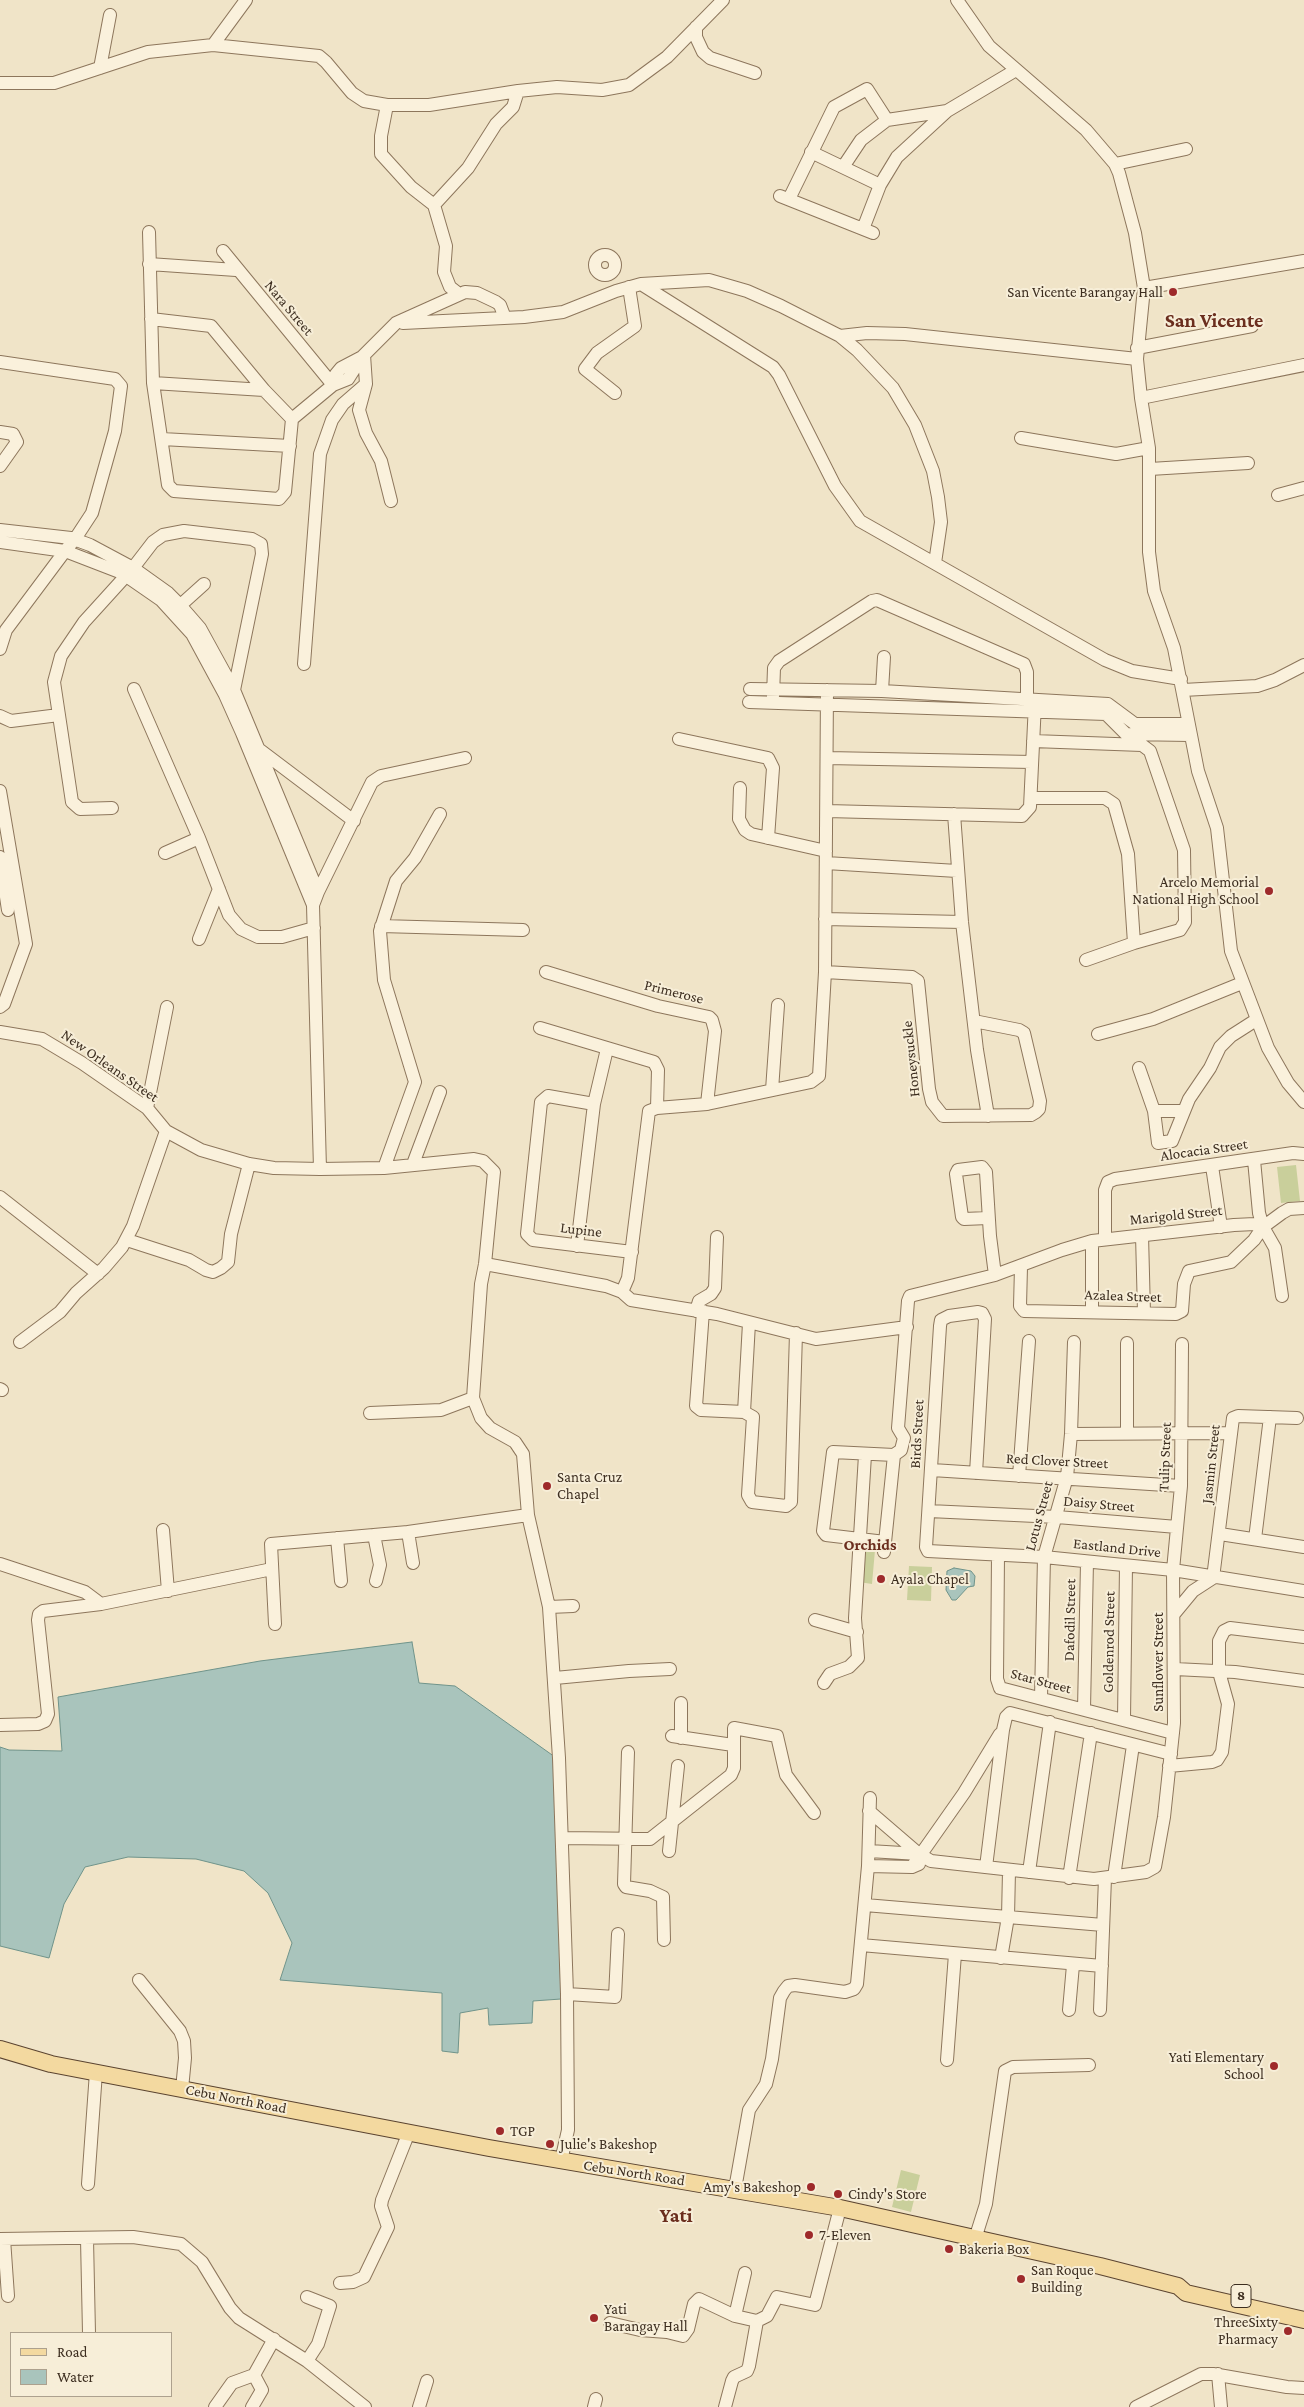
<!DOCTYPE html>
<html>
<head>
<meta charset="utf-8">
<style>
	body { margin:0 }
	#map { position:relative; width:1304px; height:2407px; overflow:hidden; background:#f0e4c8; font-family:"Crimson Pro",serif }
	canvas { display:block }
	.legend { position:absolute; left:10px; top:2332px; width:162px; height:65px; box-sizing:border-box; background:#f7eed8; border:1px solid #ada18e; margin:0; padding:6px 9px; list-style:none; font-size:15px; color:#3d2e20 }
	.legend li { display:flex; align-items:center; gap:10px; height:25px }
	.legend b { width:25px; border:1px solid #ada18e }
</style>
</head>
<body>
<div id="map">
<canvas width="1304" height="2407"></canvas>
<ul class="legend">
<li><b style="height:6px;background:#f3d9a0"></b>Road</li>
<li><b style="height:14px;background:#a9c4bc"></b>Water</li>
</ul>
</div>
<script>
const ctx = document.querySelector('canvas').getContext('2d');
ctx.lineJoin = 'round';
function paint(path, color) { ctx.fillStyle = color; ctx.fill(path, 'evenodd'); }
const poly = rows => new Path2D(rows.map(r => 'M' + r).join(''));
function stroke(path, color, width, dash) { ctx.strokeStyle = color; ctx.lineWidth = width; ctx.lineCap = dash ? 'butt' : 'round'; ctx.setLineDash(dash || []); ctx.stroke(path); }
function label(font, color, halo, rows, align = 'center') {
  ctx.font = font + ' "Crimson Pro",serif'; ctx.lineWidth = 4; ctx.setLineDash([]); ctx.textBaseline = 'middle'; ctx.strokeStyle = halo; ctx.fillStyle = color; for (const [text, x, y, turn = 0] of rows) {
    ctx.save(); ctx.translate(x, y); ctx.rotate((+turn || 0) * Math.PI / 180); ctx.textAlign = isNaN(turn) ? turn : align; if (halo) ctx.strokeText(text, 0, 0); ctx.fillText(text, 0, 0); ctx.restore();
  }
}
paint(poly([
	[1296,1165,1300,1201,1281,1203,1277,1167],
	[862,1548,875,1550,872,1584,859,1582],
	[909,1566,932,1567,931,1601,907,1600],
	[901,2170,920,2175,911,2212,892,2207]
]), '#c9cf9b');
const water = poly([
	[954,1568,971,1571,975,1576,974,1586,968,1587,956,1600,952,1600,946,1590,947,1571,954,1568],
	[412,1642,419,1683,455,1686,555,1757,561,1999,533,2001,532,2023,489,2025,488,2008,460,2013,458,2053,442,2051,442,1993,280,1980,292,1943,268,1893,244,1871,196,1859,128,1857,85,1867,64,1904,49,1958,0,1946,0,1747,9,1750,62,1751,58,1697,260,1661,412,1642]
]);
paint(water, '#a9c4bc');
stroke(water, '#6f938a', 1);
const minor = poly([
	[957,0,989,46,1086,130,1115,164,1119,173,1135,233,1144,288,1137,359,1141,398,1149,448,1149,552,1154,591,1174,648,1198,771,1217,828,1231,951,1268,1048,1288,1083,1304,1102],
	[696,27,696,37,703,52,710,58,755,73],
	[213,45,246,0],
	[100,68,110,15],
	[0,83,54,83,148,52,213,45,319,56,326,62,352,93,364,101,387,105,429,105,518,91,557,87,602,90,629,85,667,57,723,0],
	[387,105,381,136,381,154,411,187,434,205,446,246,444,272,450,287,459,294],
	[811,152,880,185],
	[1115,164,1186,149],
	[843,167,861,140,887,120,947,111],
	[780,196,873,233],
	[789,199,834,107,867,89,887,120],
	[434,205,468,168,496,124,513,107,518,91],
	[863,229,880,185,897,157,947,111,1016,70],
	[149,232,153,383,168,485,174,491,279,499,285,492,292,419,333,385,348,379,362,357,396,323,465,292,477,293,496,302,500,305,505,318],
	[223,251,333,385],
	'595 265a10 10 0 1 1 20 0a10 10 0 1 1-20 0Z',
	[149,264,236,270],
	[641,284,773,367,779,375,835,486,860,521,1105,660,1132,671,1181,679],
	[1144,288,1304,261],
	[151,319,211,326,264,390,292,419],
	[403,323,524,317,563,312,616,291,641,284,709,280,747,291,781,306,840,336,857,350,893,388,915,425,933,471,938,497,941,522,935,563],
	[840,336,867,333,905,334,1137,359],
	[1137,348,1252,326],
	[364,355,366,384,359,410,366,433,381,461,391,501],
	[0,362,115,379,121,386,115,431,92,513,75,539,65,551,6,630,0,649],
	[153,383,264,390],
	[333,385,336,374,341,368,362,357],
	[615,393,585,369,597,353,635,326,629,287],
	[1141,398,1304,365],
	[0,432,13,434,17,442,0,466],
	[1021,438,1116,454,1149,448],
	[162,439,290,446],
	[1150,469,1248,463],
	[1278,495,1304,488],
	[0,530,71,538,90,545,133,568,168,593,180,605,200,628,234,690,318,892],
	[0,542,65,551,122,573,161,600,192,634,225,695,242,733,313,905],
	[174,611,204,584],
	[304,664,320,454,332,420,343,404,366,384],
	[134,689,199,838,229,915,241,929,258,937,282,937,314,928],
	[750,689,882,691,1108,704,1135,724,1188,724],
	[827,690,825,972,819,1076,811,1082,707,1104,657,1108,649,1111,628,1278,622,1292,631,1300,717,1314,816,1339,907,1327],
	[1183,690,1257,686,1275,680,1304,665],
	[882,691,884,657],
	[773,696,774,668,779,661,872,601,877,600,1024,664,1027,672,1027,706],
	[749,702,1106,714,1126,734,1190,735],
	[0,716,11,721,59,715],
	[679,739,768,758,773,768,768,838],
	[1033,741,1142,745,1150,751,1184,850,1185,922,1180,930,1134,943],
	[260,750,354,821],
	[827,758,1032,762],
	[740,788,739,819,745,830,751,834,826,851],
	[0,791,26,944,4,1004,0,1007],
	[1032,798,1105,798,1114,804,1128,854,1134,943,1086,960],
	[112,808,80,809,72,802,54,682,61,656,84,622,133,568,153,542,163,535,184,531,252,539,261,544,262,554,234,690,225,695],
	[827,811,1022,816,1030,807,1035,703],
	[954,814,962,922,977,1050,988,1116],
	[165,853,199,838],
	[0,857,8,910],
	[826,863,957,871],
	[825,919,962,922],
	[381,926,523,930],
	[199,939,219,889],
	[546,972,658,1006,709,1017,712,1020,715,1031,707,1104],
	[825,972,912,977,918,981,929,1089,932,1102,943,1116,1031,1115,1036,1112,1039,1109,1040,1101,1024,1033,1019,1030,974,1021],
	[540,1028,654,1062,658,1070,657,1108],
	[0,1032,42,1039,82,1063,147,1108,166,1131,201,1150,249,1164,274,1168,320,1169,384,1168,474,1159,483,1161,494,1172,485,1264,481,1284,473,1398,481,1418,490,1428,515,1442,523,1454,528,1515,549,1607,559,1758,567,1994,568,2130,561,2161],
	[1098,1034,1153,1019,1242,983],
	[1139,1068,1154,1111,1158,1143,1172,1141,1189,1099,1210,1068,1220,1047,1231,1036,1256,1020],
	[772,1090,778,1005],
	[594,1104,548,1096,541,1102,527,1234,533,1240,632,1252],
	[147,1108,167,1007],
	[1154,1111,1183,1111],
	[1254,1160,1259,1213,1263,1227,1275,1248,1282,1296],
	[413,1164,440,1092],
	[1212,1166,1221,1227],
	[384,1168,415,1082,384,980,380,931,396,881,415,858,440,814],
	[320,1169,313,905,318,892,372,782,381,776,465,758],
	[0,1197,98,1274],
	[988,1218,964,1219,962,1217,956,1174,958,1170,982,1167,986,1172,990,1236,995,1275],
	[1142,1235,1144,1313],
	[1105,1239,1105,1190,1108,1182,1115,1179,1293,1153,1304,1154],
	[127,1240,189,1260,206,1270,213,1272,221,1268,228,1262,231,1234,249,1164],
	[1092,1241,1092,1311],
	[577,1246,594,1104,607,1049],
	[485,1264,606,1286,622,1292],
	[1021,1267,1020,1306,1024,1311,1176,1314,1182,1311,1184,1284,1189,1271,1231,1262,1254,1240,1263,1227,1282,1213,1289,1209,1304,1208],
	[696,1311,699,1301,711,1294,715,1288,717,1237],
	[703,1311,696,1406,701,1410,744,1412,753,1417,748,1495,752,1502,786,1506,791,1502,796,1333],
	[20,1342,60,1312,76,1293,104,1268,122,1247,133,1226,166,1131],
	[0,1389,2,1390],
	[744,1412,749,1323],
	[370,1413,441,1410,473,1398],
	[1127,1433,1127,1343],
	[1071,1434,1230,1433],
	[932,1470,1181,1486],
	[976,1473,985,1319,982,1313,978,1312,949,1316,941,1320,940,1326,926,1547,928,1551,1044,1557,1173,1570,1304,1591],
	[1019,1476,1029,1341],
	[929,1511,1057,1517,1177,1527],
	[163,1530,168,1591],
	[408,1532,413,1563],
	[1220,1534,1304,1547],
	[374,1535,380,1565,376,1581],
	[337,1538,341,1581],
	[1255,1539,1270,1417],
	[885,1542,826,1535,823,1531,833,1452,894,1455,901,1450,904,1438,898,1428,908,1301,910,1296,995,1275,1062,1250,1092,1241,1234,1225,1255,1224,1263,1227],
	[884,1552,894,1455],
	[998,1555,997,1679,1000,1688,1173,1733],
	[0,1564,85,1592,101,1604],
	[549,1607,573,1606],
	[1174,1614,1193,1591,1213,1578,1233,1418,1238,1416,1297,1418],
	[815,1620,857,1632],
	[275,1624,271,1544,408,1532,528,1515],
	[1175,1669,1235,1672,1304,1681],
	[555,1678,629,1671,670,1669],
	[824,1683,830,1674,849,1667,858,1658,855,1618,865,1455],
	[1041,1698,1044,1557,1067,1477,1071,1434,1074,1342],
	[1084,1709,1087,1562],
	[1124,1719,1126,1566],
	[0,1725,38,1724,45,1721,48,1714,38,1620,39,1614,43,1611,101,1604,272,1569],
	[672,1736,733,1745],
	[681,1738,681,1703],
	[628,1752,624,1884,626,1887,650,1891,663,1897,664,1940],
	[1169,1766,1212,1762,1217,1760,1222,1752,1228,1704,1219,1672,1219,1641,1224,1631,1230,1628,1304,1637],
	[869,1811,919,1854],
	[562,1838,650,1839,731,1775,734,1768,734,1728,777,1736,786,1775,814,1813],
	[669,1851,678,1766],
	[869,1851,919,1854,931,1861,1094,1879,1146,1872,1155,1867,1164,1817,1174,1723,1173,1570,1181,1486,1182,1344],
	[868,1866,912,1867,919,1864],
	[912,1867,964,1793,1000,1734],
	[986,1867,1003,1730,1006,1717,1010,1713,1171,1754],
	[1029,1872,1050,1722],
	[1114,1877,1133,1745],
	[1069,1878,1091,1733],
	[865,1905,1103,1925],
	[861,1945,1102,1966],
	[1001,1958,1008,1917,1009,1871],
	[139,1980,180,2031,184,2041,185,2058,182,2089],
	[567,1994,615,1997,618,1934],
	[1069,2010,1073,1965],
	[1100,2010,1105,1878],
	[947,2060,955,1954],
	[88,2184,96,2072],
	[735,2189,749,2110,766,2084,772,2059,780,1998,784,1991,788,1986,795,1985,845,1992,854,1989,857,1984,868,1866,870,1798],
	[0,2239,133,2237,181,2244,202,2262,230,2308,239,2318,307,2361,365,2407],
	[4,2239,8,2296],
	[87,2239,89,2333],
	[975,2239,986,2204,1005,2071,1013,2067,1089,2065],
	[340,2283,353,2282,364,2277,388,2227,381,2206,382,2200,409,2132],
	[307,2297,330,2306,318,2344,307,2361],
	[735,2316,745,2273],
	[610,2323,640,2330,667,2332,683,2336,688,2329,694,2304,699,2299,735,2316,757,2321,767,2316,777,2297,815,2305,840,2208],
	[1218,2374,1221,2407],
	[215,2407,232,2383,254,2375,274,2339],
	[252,2407,262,2390,254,2375],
	[419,2407,427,2381],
	[594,2407,596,2399],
	[725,2407,732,2381,734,2377,747,2371,749,2366,757,2321],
	[1136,2407,1201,2374,1213,2374,1287,2387,1304,2388]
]);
const major = poly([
	[0,2049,51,2064,489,2148,840,2208,1100,2266,1178,2286,1186,2293,1304,2320]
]);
stroke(minor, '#8d765c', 14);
stroke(major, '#5b4430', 18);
stroke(minor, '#faf1dc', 12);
stroke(major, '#f3d9a0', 16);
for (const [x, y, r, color] of [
	[1173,292,5,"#9e2a2b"],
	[1269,891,5,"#9e2a2b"],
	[547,1486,5,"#9e2a2b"],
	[881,1579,5,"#9e2a2b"],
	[1274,2066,5,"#9e2a2b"],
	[500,2131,5,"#9e2a2b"],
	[550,2144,5,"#9e2a2b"],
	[811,2187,5,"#9e2a2b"],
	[838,2194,5,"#9e2a2b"],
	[809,2235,5,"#9e2a2b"],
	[949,2249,5,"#9e2a2b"],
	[1021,2279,5,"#9e2a2b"],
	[594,2318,5,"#9e2a2b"],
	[1288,2331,5,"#9e2a2b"]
]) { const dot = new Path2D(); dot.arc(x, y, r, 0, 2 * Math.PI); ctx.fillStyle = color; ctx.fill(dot); stroke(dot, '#f7eed8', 2); }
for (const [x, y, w] of [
	[1241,2296,20]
]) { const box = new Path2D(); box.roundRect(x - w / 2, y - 11.5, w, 23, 4); ctx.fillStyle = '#f7eed8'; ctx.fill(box); stroke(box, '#3d2e20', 1); }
label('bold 14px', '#3d2e20', null, [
	["8",1241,2296]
]);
label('15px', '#3d2e20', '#f7eed8', [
	["San Vicente Barangay Hall",1163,292,"right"],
	["Arcelo Memorial",1259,882,"right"],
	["National High School",1259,899,"right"],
	["Santa Cruz",557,1477],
	["Chapel",557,1494],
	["Ayala Chapel",891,1579],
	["Yati Elementary",1264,2057,"right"],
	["School",1264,2074,"right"],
	["TGP",510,2131],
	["Julie's Bakeshop",560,2144],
	["Amy's Bakeshop",801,2187,"right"],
	["Cindy's Store",848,2194],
	["7-Eleven",819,2235],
	["Bakeria Box",959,2249],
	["San Roque",1031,2270],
	["Building",1031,2287],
	["Yati",604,2309],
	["Barangay Hall",604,2326],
	["ThreeSixty",1278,2322,"right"],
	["Pharmacy",1278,2339,"right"]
], 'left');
label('15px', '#3d2e20', '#f7eed8', [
	["Nara Street",289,308,50],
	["Primerose",674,992,14],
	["Honeysuckle",911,1059,-96],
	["New Orleans Street",110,1066,35],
	["Alocacia Street",1204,1150,-8],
	["Marigold Street",1176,1215,-6],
	["Lupine",581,1230,7],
	["Azalea Street",1123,1296,2],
	["Birds Street",917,1434,-87],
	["Tulip Street",1165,1457,-88],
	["Red Clover Street",1057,1461,3],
	["Jasmin Street",1211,1464,-84],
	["Daisy Street",1099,1504,5],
	["Lotus Street",1039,1516,-75],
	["Eastland Drive",1117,1548,6],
	["Dafodil Street",1070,1620,-89],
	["Goldenrod Street",1109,1642,-89],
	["Sunflower Street",1158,1662,-90],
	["Star Street",1041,1681,15],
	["Cebu North Road",236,2099,11],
	["Cebu North Road",634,2173,9]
]);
label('bold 16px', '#6b2e1e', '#f7eed8', [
	["Orchids",870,1545]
]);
label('bold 20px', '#6b2e1e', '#f7eed8', [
	["San Vicente",1214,321],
	["Yati",676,2216]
]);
</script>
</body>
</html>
